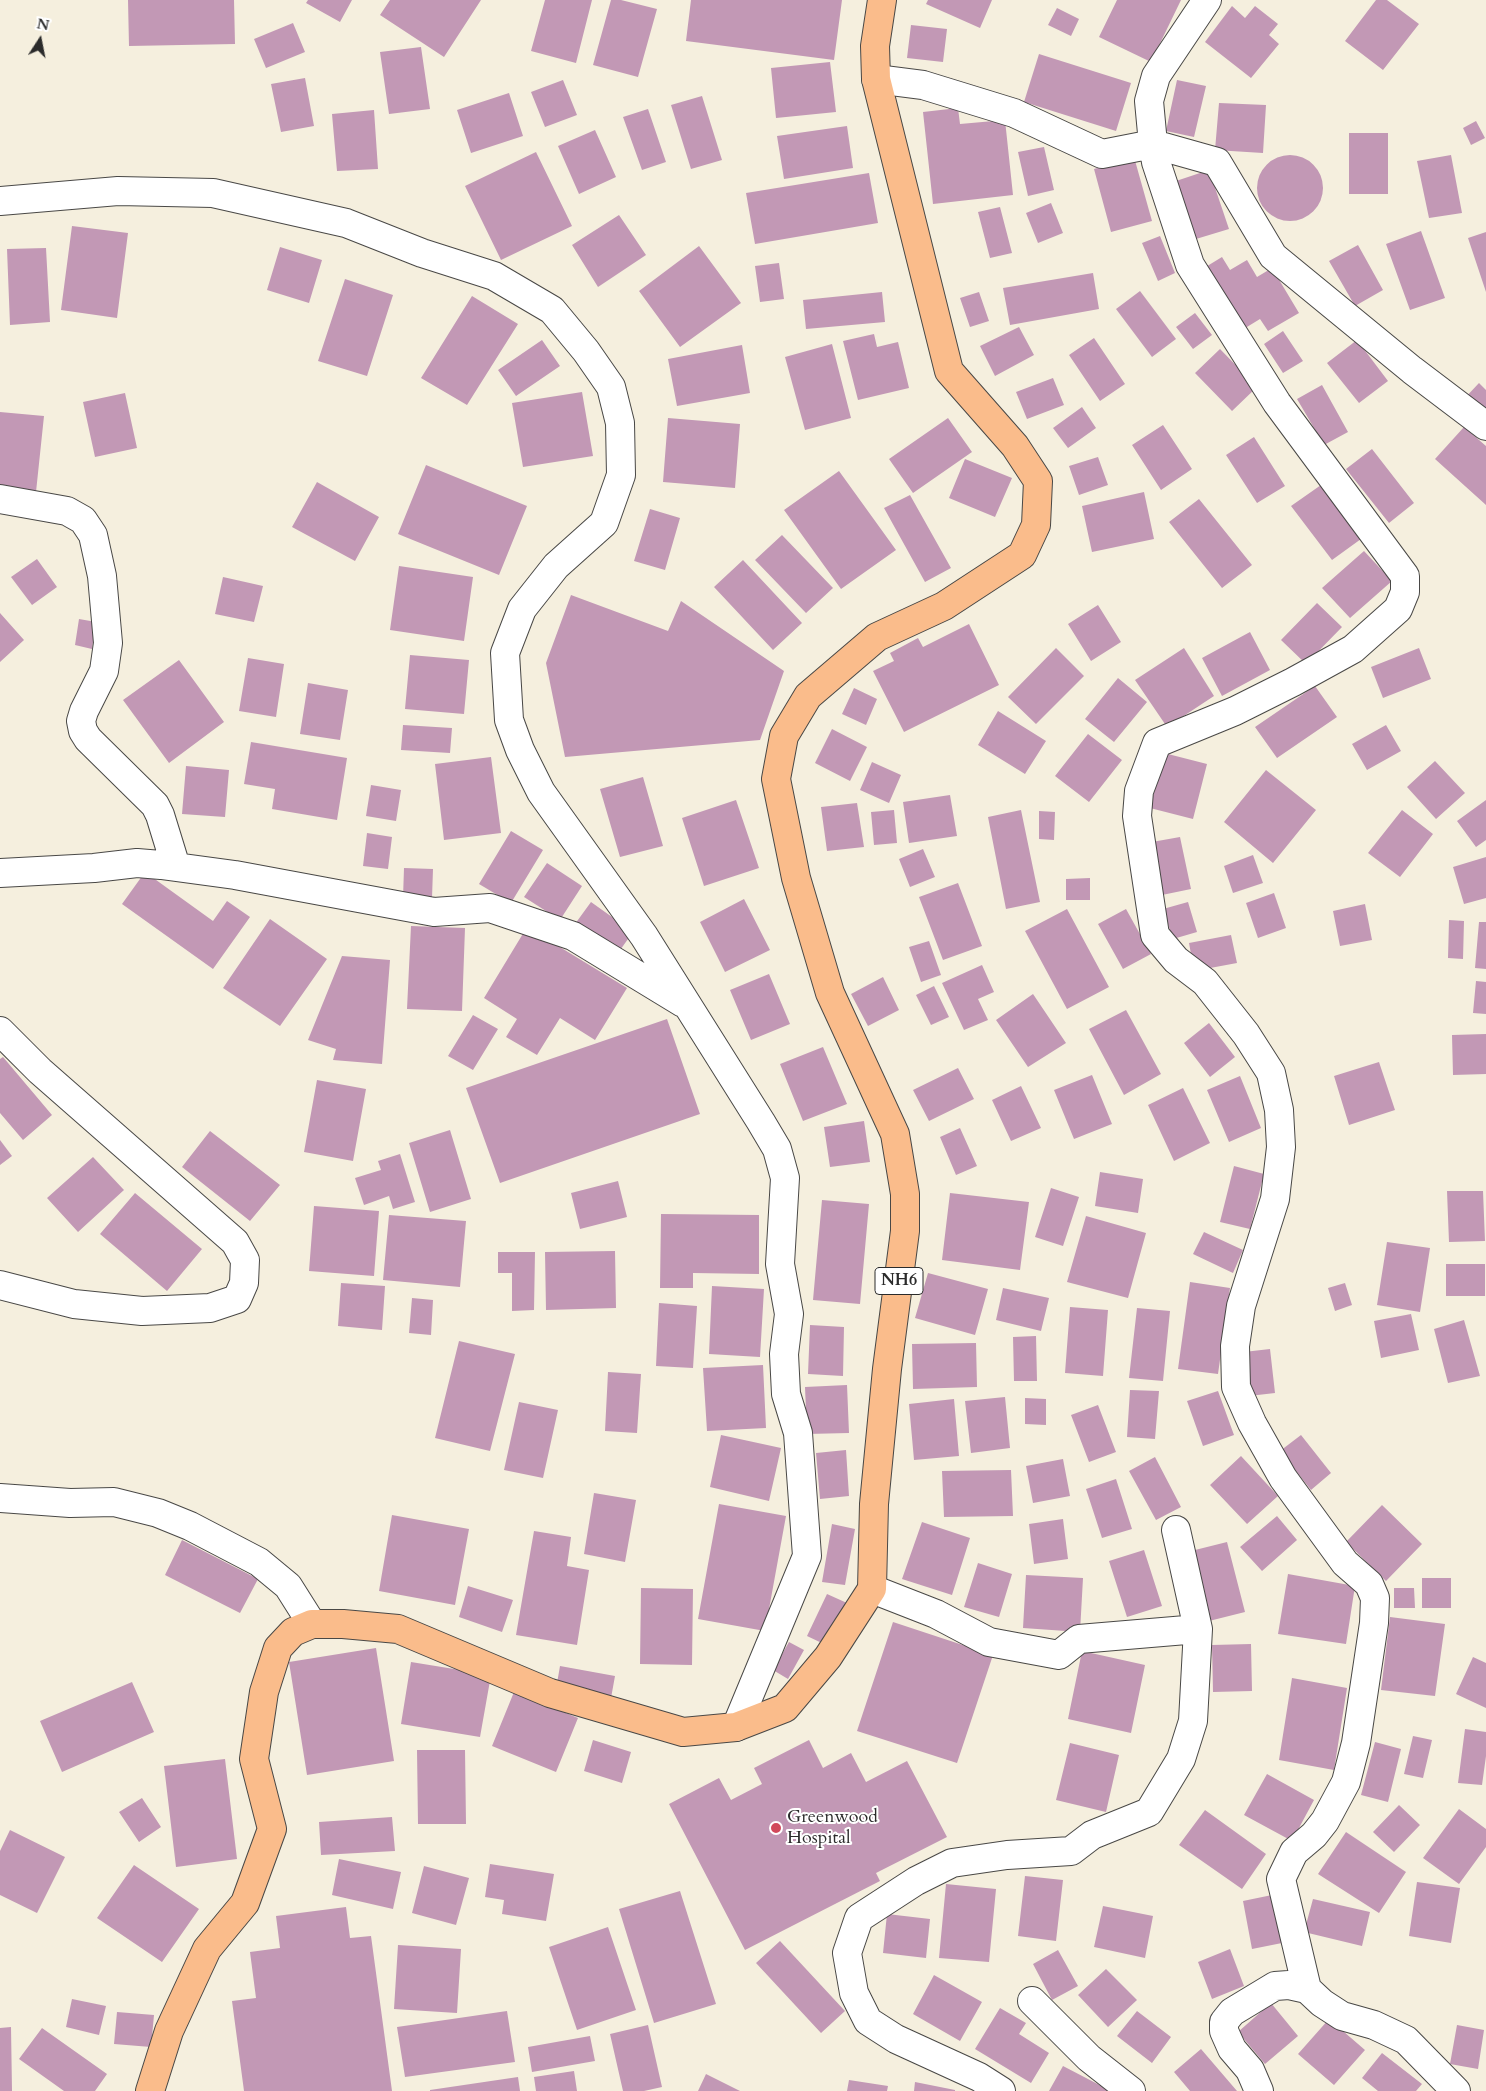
<!DOCTYPE html>
<html>
<head>
<meta charset="utf-8">
<style>
	body { margin:0 }
	#map { position:relative; width:1486px; height:2091px; overflow:hidden; background:#f5efde; font-family:Cardo,serif }
	canvas { display:block }
	.north { position:absolute; left:15px; top:15px; width:50px; height:50px; -webkit-text-stroke:4px #fff; paint-order:stroke; rotate:11deg; font-size:14px; font-weight:700; line-height:20px; text-align:center; color:#2b2b2b }
	.north::after { content:''; display:block; margin:auto; width:18px; height:22px; background:#2b2b2b; clip-path:polygon(50% 0,100% 100%,50% 72%,0 100%) }
</style>
</head>
<body>
<div id="map">
<canvas width="1486" height="2091"></canvas>
<div class="north">N</div>
</div>
<script>
const ctx = document.querySelector('canvas').getContext('2d');
ctx.lineJoin = 'round';
function paint(path, color) { ctx.fillStyle = color; ctx.fill(path, 'evenodd'); }
const poly = rows => new Path2D(rows.map(r => 'M' + r).join(''));
function stroke(path, color, width, dash) { ctx.strokeStyle = color; ctx.lineWidth = width; ctx.lineCap = dash ? 'butt' : 'round'; ctx.setLineDash(dash || []); ctx.stroke(path); }
function label(font, color, halo, rows, align = 'center') {
  ctx.font = font + ' Cardo,serif'; ctx.lineWidth = 4; ctx.setLineDash([]); ctx.textBaseline = 'middle'; ctx.strokeStyle = halo; ctx.fillStyle = color; for (const [text, x, y, turn = 0] of rows) {
    ctx.save(); ctx.translate(x, y); ctx.rotate((+turn || 0) * Math.PI / 180); ctx.textAlign = isNaN(turn) ? turn : align; if (halo) ctx.strokeText(text, 0, 0); ctx.fillText(text, 0, 0); ctx.restore();
  }
}
paint(poly([
	[128,0,234,0,235,44,129,46],
	[308,0,352,0,340,22,306,3],
	[390,0,481,0,444,57,380,15],
	[545,0,592,0,576,63,531,51],
	[611,0,621,0,657,9,638,77,593,65],
	[691,0,842,0,834,60,686,41],
	[928,0,992,0,980,28,926,4],
	[1117,0,1181,0,1151,62,1099,37],
	[1376,0,1387,0,1419,24,1383,70,1345,41],
	[1232,6,1245,18,1255,6,1278,24,1269,35,1279,44,1251,78,1205,42],
	[1057,8,1079,19,1071,36,1048,25],
	[293,23,305,52,266,68,254,39],
	[911,25,947,29,943,62,907,58],
	[421,47,430,109,389,114,380,52],
	[1039,54,1131,83,1116,131,1024,102],
	[830,62,836,112,776,118,771,68],
	[305,78,314,126,281,132,271,84],
	[563,80,577,115,545,127,531,92],
	[1177,80,1206,86,1194,137,1166,131],
	[509,93,523,136,471,153,457,110],
	[702,96,722,160,691,169,671,105],
	[1219,103,1266,105,1263,153,1215,150],
	[958,108,960,124,1005,120,1013,195,933,204,923,112],
	[648,109,666,162,642,170,623,117],
	[374,110,378,169,337,171,332,114],
	[1476,121,1485,138,1471,145,1463,128],
	[847,126,853,168,784,179,777,136],
	[595,130,616,177,579,194,558,146],
	[1349,133,1388,133,1388,194,1349,194],
	[1044,147,1054,190,1028,196,1018,152],
	[536,152,572,226,501,260,465,186],
	'1257 188a33 33 0 1 1 66 0a33 33 0 1 1-66 0Z',
	[1451,155,1462,213,1429,218,1417,161],
	[1134,157,1152,221,1111,232,1094,169],
	[1209,170,1229,229,1196,239,1176,181],
	[869,173,878,223,755,244,746,193],
	[1051,203,1063,233,1038,243,1026,213],
	[1000,207,1012,253,990,258,978,212],
	[619,215,646,255,598,287,572,245],
	[72,226,128,233,117,318,61,310],
	[1421,231,1445,298,1410,310,1386,244],
	[1486,232,1486,292,1468,238],
	[1160,236,1175,273,1158,281,1142,243],
	[1358,245,1383,290,1355,306,1329,261],
	[699,246,741,303,680,347,639,291],
	[280,247,322,260,309,303,267,290],
	[46,248,50,322,10,325,7,249],
	[1222,257,1230,270,1247,260,1257,277,1272,268,1299,313,1268,331,1260,319,1242,330,1204,268],
	[779,263,784,299,760,302,755,266],
	[1093,273,1099,309,1010,325,1003,288],
	[345,279,393,295,367,376,318,361],
	[1140,291,1176,339,1152,357,1116,309],
	[882,292,885,322,806,329,803,300],
	[979,292,989,321,970,327,960,298],
	[472,296,518,324,467,405,421,378],
	[1195,313,1212,335,1193,349,1176,327],
	[1019,327,1034,355,995,376,980,346],
	[1283,331,1303,361,1283,373,1264,344],
	[874,334,877,347,898,342,909,388,858,400,843,341],
	[1094,338,1125,384,1100,401,1069,355],
	[542,340,560,366,516,396,498,370],
	[1357,340,1388,381,1359,403,1327,363],
	[832,344,851,418,805,430,785,357],
	[742,345,750,393,677,406,668,359],
	[1220,349,1257,387,1232,411,1195,373],
	[1053,378,1064,405,1027,419,1016,392],
	[1479,383,1486,390,1486,408,1480,415,1463,400],
	[1322,385,1348,432,1324,445,1297,399],
	[582,392,593,456,523,467,512,403],
	[125,393,137,448,95,457,83,402],
	[1082,407,1096,428,1068,448,1053,428],
	[0,412,44,416,36,492,0,488],
	[668,418,740,424,735,488,663,482],
	[948,418,972,452,913,493,889,459],
	[1163,425,1192,469,1161,490,1132,445],
	[1464,427,1486,446,1486,505,1435,459],
	[1254,437,1285,486,1257,503,1226,455],
	[1372,449,1414,503,1389,523,1346,469],
	[1098,457,1108,485,1079,495,1069,466],
	[965,459,1012,478,995,517,949,498],
	[426,465,527,506,499,575,398,534],
	[839,471,896,550,841,589,784,510],
	[317,482,379,517,355,561,292,527],
	[1321,485,1361,539,1332,560,1291,506],
	[1144,492,1154,539,1092,552,1082,506],
	[910,495,951,568,925,582,884,508],
	[1199,499,1252,565,1222,588,1169,522],
	[650,509,680,518,665,570,634,561],
	[782,535,833,588,806,613,755,560],
	[1364,551,1392,581,1350,618,1322,588],
	[37,559,57,587,32,605,11,577],
	[743,560,802,623,773,650,714,587],
	[399,566,473,577,464,641,390,630],
	[223,577,263,586,254,622,215,614],
	[571,595,668,631,681,601,784,671,760,740,565,757,546,663],
	[1317,603,1342,627,1306,664,1281,640],
	[1098,605,1121,642,1091,661,1068,624],
	[0,613,24,640,0,662],
	[79,619,96,622,92,649,75,645],
	[969,624,999,685,904,732,873,671,894,661,890,653,918,638,923,647],
	[1250,632,1270,670,1222,696,1202,658],
	[1056,648,1084,676,1036,724,1008,697],
	[1184,648,1214,696,1167,727,1135,680],
	[1419,648,1431,679,1383,698,1371,667],
	[410,655,469,660,464,714,405,709],
	[248,658,284,664,276,717,239,711],
	[179,660,224,722,169,763,123,700],
	[1118,678,1147,702,1114,742,1085,719],
	[308,683,348,690,340,740,300,734],
	[1315,686,1337,717,1277,758,1255,727],
	[854,688,877,699,866,725,842,714],
	[998,711,1046,741,1025,774,978,745],
	[403,725,452,728,450,753,401,750],
	[1386,725,1401,751,1367,770,1352,744],
	[832,729,867,747,850,781,815,763],
	[1088,734,1122,760,1089,802,1055,776],
	[251,742,347,758,337,820,272,809,275,789,244,784],
	[1164,753,1207,764,1193,819,1150,808],
	[491,757,501,833,444,840,435,764],
	[1435,761,1465,793,1436,819,1407,787],
	[872,762,901,775,889,803,860,790],
	[186,766,229,770,225,817,182,814],
	[1266,770,1316,810,1273,863,1224,822],
	[643,777,663,846,620,857,600,789],
	[371,785,401,790,396,821,366,816],
	[950,795,957,836,909,843,903,802],
	[736,800,759,868,704,886,682,818],
	[1486,800,1486,840,1476,847,1457,821],
	[857,803,864,847,827,851,821,807],
	[894,810,897,843,874,845,871,812],
	[1021,810,1040,902,1006,909,988,817],
	[1402,810,1433,834,1400,877,1368,853],
	[1039,811,1055,812,1054,840,1039,839],
	[511,831,543,850,511,903,479,884],
	[367,833,392,837,388,869,363,866],
	[1180,837,1191,889,1162,895,1152,842],
	[923,849,935,877,910,887,899,859],
	[1253,855,1263,883,1233,893,1224,866],
	[1486,857,1486,898,1464,904,1453,867],
	[547,863,582,886,560,920,524,897],
	[404,868,433,869,432,898,403,898],
	[145,872,213,921,227,901,250,917,213,969,122,904],
	[1090,878,1090,900,1066,900,1066,879],
	[958,883,982,946,943,960,919,897],
	[1274,893,1286,928,1258,938,1246,903],
	[744,899,770,950,725,972,700,922],
	[591,902,633,932,618,953,575,924],
	[1188,902,1197,932,1173,939,1163,909],
	[1365,904,1372,940,1340,946,1333,911],
	[1067,909,1109,987,1067,1009,1025,931],
	[1126,909,1151,954,1123,969,1098,924],
	[270,919,327,959,280,1026,223,988],
	[1449,920,1464,921,1463,959,1448,958],
	[1479,922,1486,922,1486,969,1475,968],
	[411,926,465,928,462,1011,407,1009],
	[527,927,627,988,595,1040,560,1018,537,1055,506,1037,517,1019,484,998],
	[1231,935,1237,963,1194,971,1189,943],
	[929,941,941,975,921,982,909,947],
	[342,956,390,960,382,1064,333,1060,336,1049,308,1040],
	[982,965,994,992,978,999,988,1020,964,1030,942,983],
	[769,974,790,1024,751,1040,730,990],
	[883,977,899,1010,868,1026,851,994],
	[1476,981,1486,982,1486,1014,1473,1013],
	[934,986,949,1017,931,1025,916,995],
	[1033,994,1066,1043,1028,1067,996,1020],
	[1126,1010,1161,1074,1124,1095,1089,1029],
	[473,1015,498,1029,473,1070,448,1056],
	[667,1019,700,1114,500,1183,466,1088],
	[1209,1023,1235,1057,1210,1077,1184,1043],
	[1486,1034,1486,1074,1453,1075,1452,1035],
	[823,1047,847,1104,803,1121,780,1064],
	[3,1057,52,1115,23,1140,0,1113,0,1059],
	[1379,1062,1395,1110,1349,1125,1334,1076],
	[958,1068,974,1099,929,1121,913,1090],
	[1092,1075,1112,1124,1074,1139,1054,1090],
	[1240,1076,1261,1128,1229,1142,1207,1090],
	[317,1080,366,1089,353,1161,304,1152],
	[1021,1086,1041,1128,1011,1141,992,1100],
	[1183,1088,1210,1143,1174,1161,1148,1105],
	[864,1121,870,1162,830,1167,824,1127],
	[960,1128,977,1166,956,1175,940,1137],
	[450,1130,471,1199,430,1212,409,1143],
	[210,1131,280,1185,250,1221,182,1167],
	[0,1140,12,1156,0,1165],
	[400,1154,415,1202,393,1209,389,1196,364,1205,355,1178,381,1170,378,1161],
	[93,1157,124,1190,78,1232,47,1198],
	[1234,1166,1264,1174,1250,1229,1220,1222],
	[1100,1172,1143,1179,1138,1213,1095,1206],
	[618,1181,627,1217,580,1229,571,1193],
	[1051,1188,1079,1197,1063,1246,1035,1237],
	[1447,1191,1483,1191,1485,1241,1449,1242],
	[135,1193,202,1249,167,1291,100,1234],
	[950,1193,1029,1202,1020,1270,942,1260],
	[822,1200,869,1204,860,1304,813,1300],
	[314,1206,379,1211,374,1276,309,1271],
	[661,1214,759,1215,759,1274,693,1273,693,1288,660,1288],
	[389,1215,466,1221,460,1287,383,1280],
	[1086,1216,1146,1233,1128,1298,1067,1282],
	[1204,1232,1243,1250,1233,1273,1193,1254],
	[1387,1242,1430,1248,1420,1312,1377,1305],
	[615,1251,616,1308,546,1310,545,1252],
	[498,1252,535,1252,534,1310,512,1311,512,1273,498,1273],
	[1446,1264,1485,1264,1485,1296,1446,1296],
	[928,1273,988,1289,975,1335,915,1318],
	[1190,1282,1230,1288,1218,1374,1178,1369],
	[341,1283,385,1286,382,1330,338,1326],
	[1345,1283,1352,1305,1335,1311,1328,1288],
	[712,1286,764,1289,760,1357,709,1354],
	[1003,1288,1049,1298,1041,1331,996,1320],
	[412,1298,433,1300,431,1335,409,1333],
	[659,1303,697,1306,693,1368,656,1366],
	[1070,1307,1108,1310,1103,1376,1065,1373],
	[1137,1308,1170,1311,1163,1381,1129,1378],
	[1411,1314,1419,1350,1381,1358,1374,1321],
	[1464,1320,1480,1376,1448,1383,1434,1329],
	[810,1325,844,1327,843,1376,808,1374],
	[1036,1336,1037,1381,1014,1381,1013,1337],
	[459,1341,515,1354,490,1451,435,1438],
	[976,1343,977,1387,913,1389,912,1344],
	[1270,1349,1275,1393,1249,1396,1244,1352],
	[763,1365,766,1428,707,1431,703,1368],
	[608,1372,641,1374,637,1433,605,1431],
	[847,1385,849,1433,807,1434,805,1387],
	[1130,1390,1159,1391,1155,1439,1127,1437],
	[1218,1391,1234,1435,1203,1446,1187,1401],
	[1005,1397,1010,1448,971,1453,965,1401],
	[1025,1398,1046,1399,1046,1425,1025,1424],
	[954,1399,959,1456,914,1460,909,1404],
	[519,1402,558,1410,543,1478,504,1470],
	[1098,1405,1116,1452,1089,1462,1071,1415],
	[721,1435,781,1448,769,1501,710,1487],
	[1301,1435,1331,1473,1311,1490,1280,1451],
	[846,1450,849,1496,820,1499,816,1453],
	[1241,1456,1278,1496,1247,1524,1210,1485],
	[1155,1457,1181,1507,1156,1520,1129,1471],
	[1063,1459,1070,1496,1033,1503,1026,1466],
	[1011,1470,1013,1516,944,1517,942,1471],
	[1116,1479,1132,1529,1102,1538,1086,1489],
	[594,1493,636,1500,625,1562,584,1554],
	[719,1504,786,1516,765,1631,698,1619],
	[1382,1505,1422,1544,1386,1581,1346,1542],
	[392,1515,469,1529,455,1605,379,1591],
	[1277,1516,1297,1540,1262,1571,1240,1547],
	[1063,1519,1068,1559,1034,1564,1029,1524],
	[922,1522,970,1538,952,1595,902,1579],
	[832,1524,855,1529,845,1585,822,1582],
	[534,1531,571,1537,567,1566,589,1570,577,1645,516,1635],
	[182,1540,258,1579,240,1613,165,1575],
	[1227,1542,1245,1612,1209,1621,1191,1551],
	[1144,1550,1162,1606,1127,1617,1109,1561],
	[978,1563,1012,1574,999,1617,964,1607],
	[1288,1574,1355,1586,1346,1644,1278,1634],
	[1026,1575,1083,1578,1080,1632,1023,1628],
	[1422,1578,1451,1578,1451,1608,1422,1608],
	[468,1586,513,1600,502,1632,459,1617],
	[641,1588,693,1589,692,1665,640,1664],
	[1394,1588,1414,1588,1415,1608,1394,1608],
	[827,1594,847,1603,826,1645,807,1636],
	[1390,1617,1445,1624,1435,1696,1381,1690],
	[893,1622,993,1655,957,1763,857,1731],
	[789,1642,804,1650,788,1679,773,1670],
	[1251,1644,1252,1691,1213,1692,1212,1645],
	[376,1648,394,1761,307,1775,289,1662],
	[1082,1651,1145,1665,1131,1733,1068,1719],
	[1473,1657,1486,1663,1486,1708,1456,1694],
	[411,1662,491,1675,480,1737,401,1724],
	[560,1666,615,1676,611,1698,556,1689],
	[1292,1678,1347,1688,1334,1770,1279,1760],
	[132,1682,154,1732,62,1772,40,1721],
	[514,1692,578,1718,556,1772,492,1746],
	[1465,1729,1486,1732,1486,1756,1482,1785,1458,1783],
	[1413,1736,1432,1740,1423,1778,1404,1774],
	[593,1740,631,1752,622,1783,584,1771],
	[809,1740,823,1768,851,1753,866,1782,907,1761,947,1837,876,1873,880,1881,745,1950,669,1804,719,1778,731,1800,762,1784,754,1768],
	[1375,1742,1401,1749,1388,1802,1361,1795],
	[1070,1743,1119,1755,1106,1812,1056,1800],
	[417,1750,465,1750,466,1824,418,1824],
	[225,1759,237,1859,176,1867,164,1766],
	[1267,1774,1314,1800,1292,1841,1244,1815],
	[142,1798,161,1827,139,1842,119,1812],
	[1399,1805,1420,1825,1394,1852,1373,1832],
	[1459,1809,1486,1829,1486,1847,1459,1884,1423,1858],
	[1205,1810,1266,1854,1242,1889,1179,1845],
	[392,1817,395,1851,321,1855,319,1822],
	[10,1830,65,1857,37,1913,0,1895,0,1851],
	[1346,1832,1406,1872,1379,1913,1318,1874],
	[339,1859,401,1872,393,1909,332,1895],
	[490,1864,554,1874,546,1921,502,1914,504,1900,485,1897],
	[134,1865,199,1909,162,1962,97,1918],
	[424,1866,469,1878,456,1925,412,1913],
	[1025,1876,1063,1880,1056,1941,1018,1936],
	[1417,1882,1460,1888,1451,1943,1409,1936],
	[946,1884,996,1889,989,1962,939,1958],
	[680,1891,716,2004,654,2023,619,1909],
	[1272,1895,1282,1943,1252,1949,1243,1901],
	[1313,1899,1370,1912,1362,1946,1304,1932],
	[1103,1906,1153,1916,1145,1958,1094,1947],
	[346,1907,350,1938,371,1936,392,2091,244,2091,232,2001,256,1998,250,1952,280,1948,276,1916],
	[887,1914,930,1919,926,1958,883,1953],
	[608,1927,636,2010,577,2030,549,1947],
	[780,1941,845,2011,821,2033,756,1963],
	[398,1945,461,1949,457,2013,394,2009],
	[1230,1949,1244,1986,1212,1999,1198,1962],
	[1058,1950,1078,1986,1052,2000,1033,1964],
	[1106,1969,1137,2000,1108,2027,1078,1995],
	[934,1975,982,2002,960,2041,913,2014],
	[72,1999,106,2006,99,2035,66,2027],
	[1271,2003,1298,2036,1265,2064,1238,2032],
	[1000,2008,1026,2023,1019,2034,1049,2053,1031,2083,975,2049],
	[507,2011,515,2062,405,2077,397,2027],
	[1137,2011,1171,2037,1152,2063,1117,2036],
	[117,2012,154,2015,151,2047,114,2044],
	[1329,2019,1365,2050,1334,2085,1298,2054],
	[648,2025,662,2087,644,2091,623,2091,610,2034],
	[1457,2025,1484,2030,1478,2069,1450,2064],
	[11,2027,12,2091,0,2091,0,2028],
	[42,2028,107,2074,95,2091,64,2091,19,2059],
	[590,2036,595,2061,532,2072,528,2047],
	[1201,2049,1237,2091,1190,2091,1174,2072],
	[1382,2053,1422,2084,1416,2091,1378,2091,1362,2078],
	[1063,2066,1111,2091,1049,2091],
	[574,2071,577,2091,536,2091,534,2077],
	[706,2074,740,2091,698,2091],
	[518,2077,520,2091,430,2091,430,2090],
	[849,2080,888,2086,887,2091,847,2091],
	[915,2082,955,2090,955,2091,914,2091]
]), '#c298b5');
const minor = poly([
	[1207,0,1156,76,1149,101,1153,144,1217,162,1273,256,1412,370,1486,426],
	[876,79,923,85,1014,113,1102,154,1153,144,1156,162,1190,265,1277,403,1405,576,1405,592,1398,609,1353,649,1293,682,1235,711,1157,743,1139,791,1137,816,1155,935,1176,960,1205,982,1246,1034,1271,1073,1279,1110,1281,1147,1275,1199,1241,1306,1235,1346,1236,1387,1252,1423,1283,1478,1345,1563,1369,1584,1375,1598,1374,1623,1356,1743,1346,1782,1325,1821,1314,1835,1294,1852,1281,1879,1307,1989],
	[0,201,118,191,213,193,346,223,422,253,494,276,552,310,586,351,611,387,620,423,621,475,604,523,556,566,522,609,505,653,509,720,520,750,541,792,644,936,761,1122,777,1149,785,1178,780,1264,789,1314,784,1354,786,1394,798,1433,807,1556,736,1727],
	[0,499,67,511,83,520,93,535,102,576,108,643,104,671,84,711,81,721,83,731,88,739,155,805,160,815,176,867],
	[0,873,94,868,137,863,161,865,235,875,434,912,490,908,573,936,683,1003],
	[0,1031,40,1071,235,1242,245,1260,244,1283,237,1299,210,1308,142,1311,74,1304,0,1285],
	[0,1498,70,1503,114,1502,158,1513,190,1526,259,1562,288,1586,312,1624],
	[872,1589,936,1614,989,1642,1059,1655,1079,1639,1198,1629],
	[1032,2001,1089,2058,1131,2091],
	[1001,2091,979,2077,896,2039,868,2021,854,1993,847,1953,859,1918,916,1881,952,1863,1007,1855,1071,1851,1092,1835,1149,1812,1181,1759,1193,1721,1198,1629,1176,1530],
	[1259,2091,1250,2070,1232,2049,1224,2031,1224,2022,1232,2012,1275,1986,1289,1985,1307,1989,1322,2003,1342,2016,1374,2025,1406,2040,1456,2091]
]);
const trunk = poly([
	[150,2091,169,2031,207,1949,245,1903,272,1829,254,1759,264,1692,278,1648,293,1632,312,1624,343,1624,398,1629,550,1693,683,1732,736,1727,785,1708,828,1657,872,1589,874,1504,887,1369,905,1231,905,1194,895,1134,830,993,796,878,776,779,784,736,808,696,877,637,944,606,1022,555,1036,525,1038,481,1015,446,949,371,876,79,875,46,882,0]
]);
stroke(minor, '#494846', 30);
stroke(trunk, '#494846', 30);
stroke(minor, '#fff', 28);
stroke(trunk, '#fabc8b', 28);
for (const [x, y, r, color] of [
	[776,1828,6,"#d1495b"]
]) { const dot = new Path2D(); dot.arc(x, y, r, 0, 2 * Math.PI); ctx.fillStyle = color; ctx.fill(dot); stroke(dot, '#fff', 2); }
for (const [x, y, w] of [
	[899,1281,48]
]) { const box = new Path2D(); box.roundRect(x - w / 2, y - 13.5, w, 27, 4); ctx.fillStyle = '#fff'; ctx.fill(box); stroke(box, '#2b2b2b', 1); }
label('bold 16px', '#2b2b2b', null, [
	["NH6",899,1281]
]);
label('18px', '#2b2b2b', '#fff', [
	["Greenwood",787,1818],
	["Hospital",787,1839]
], 'left');
</script>
</body>
</html>
